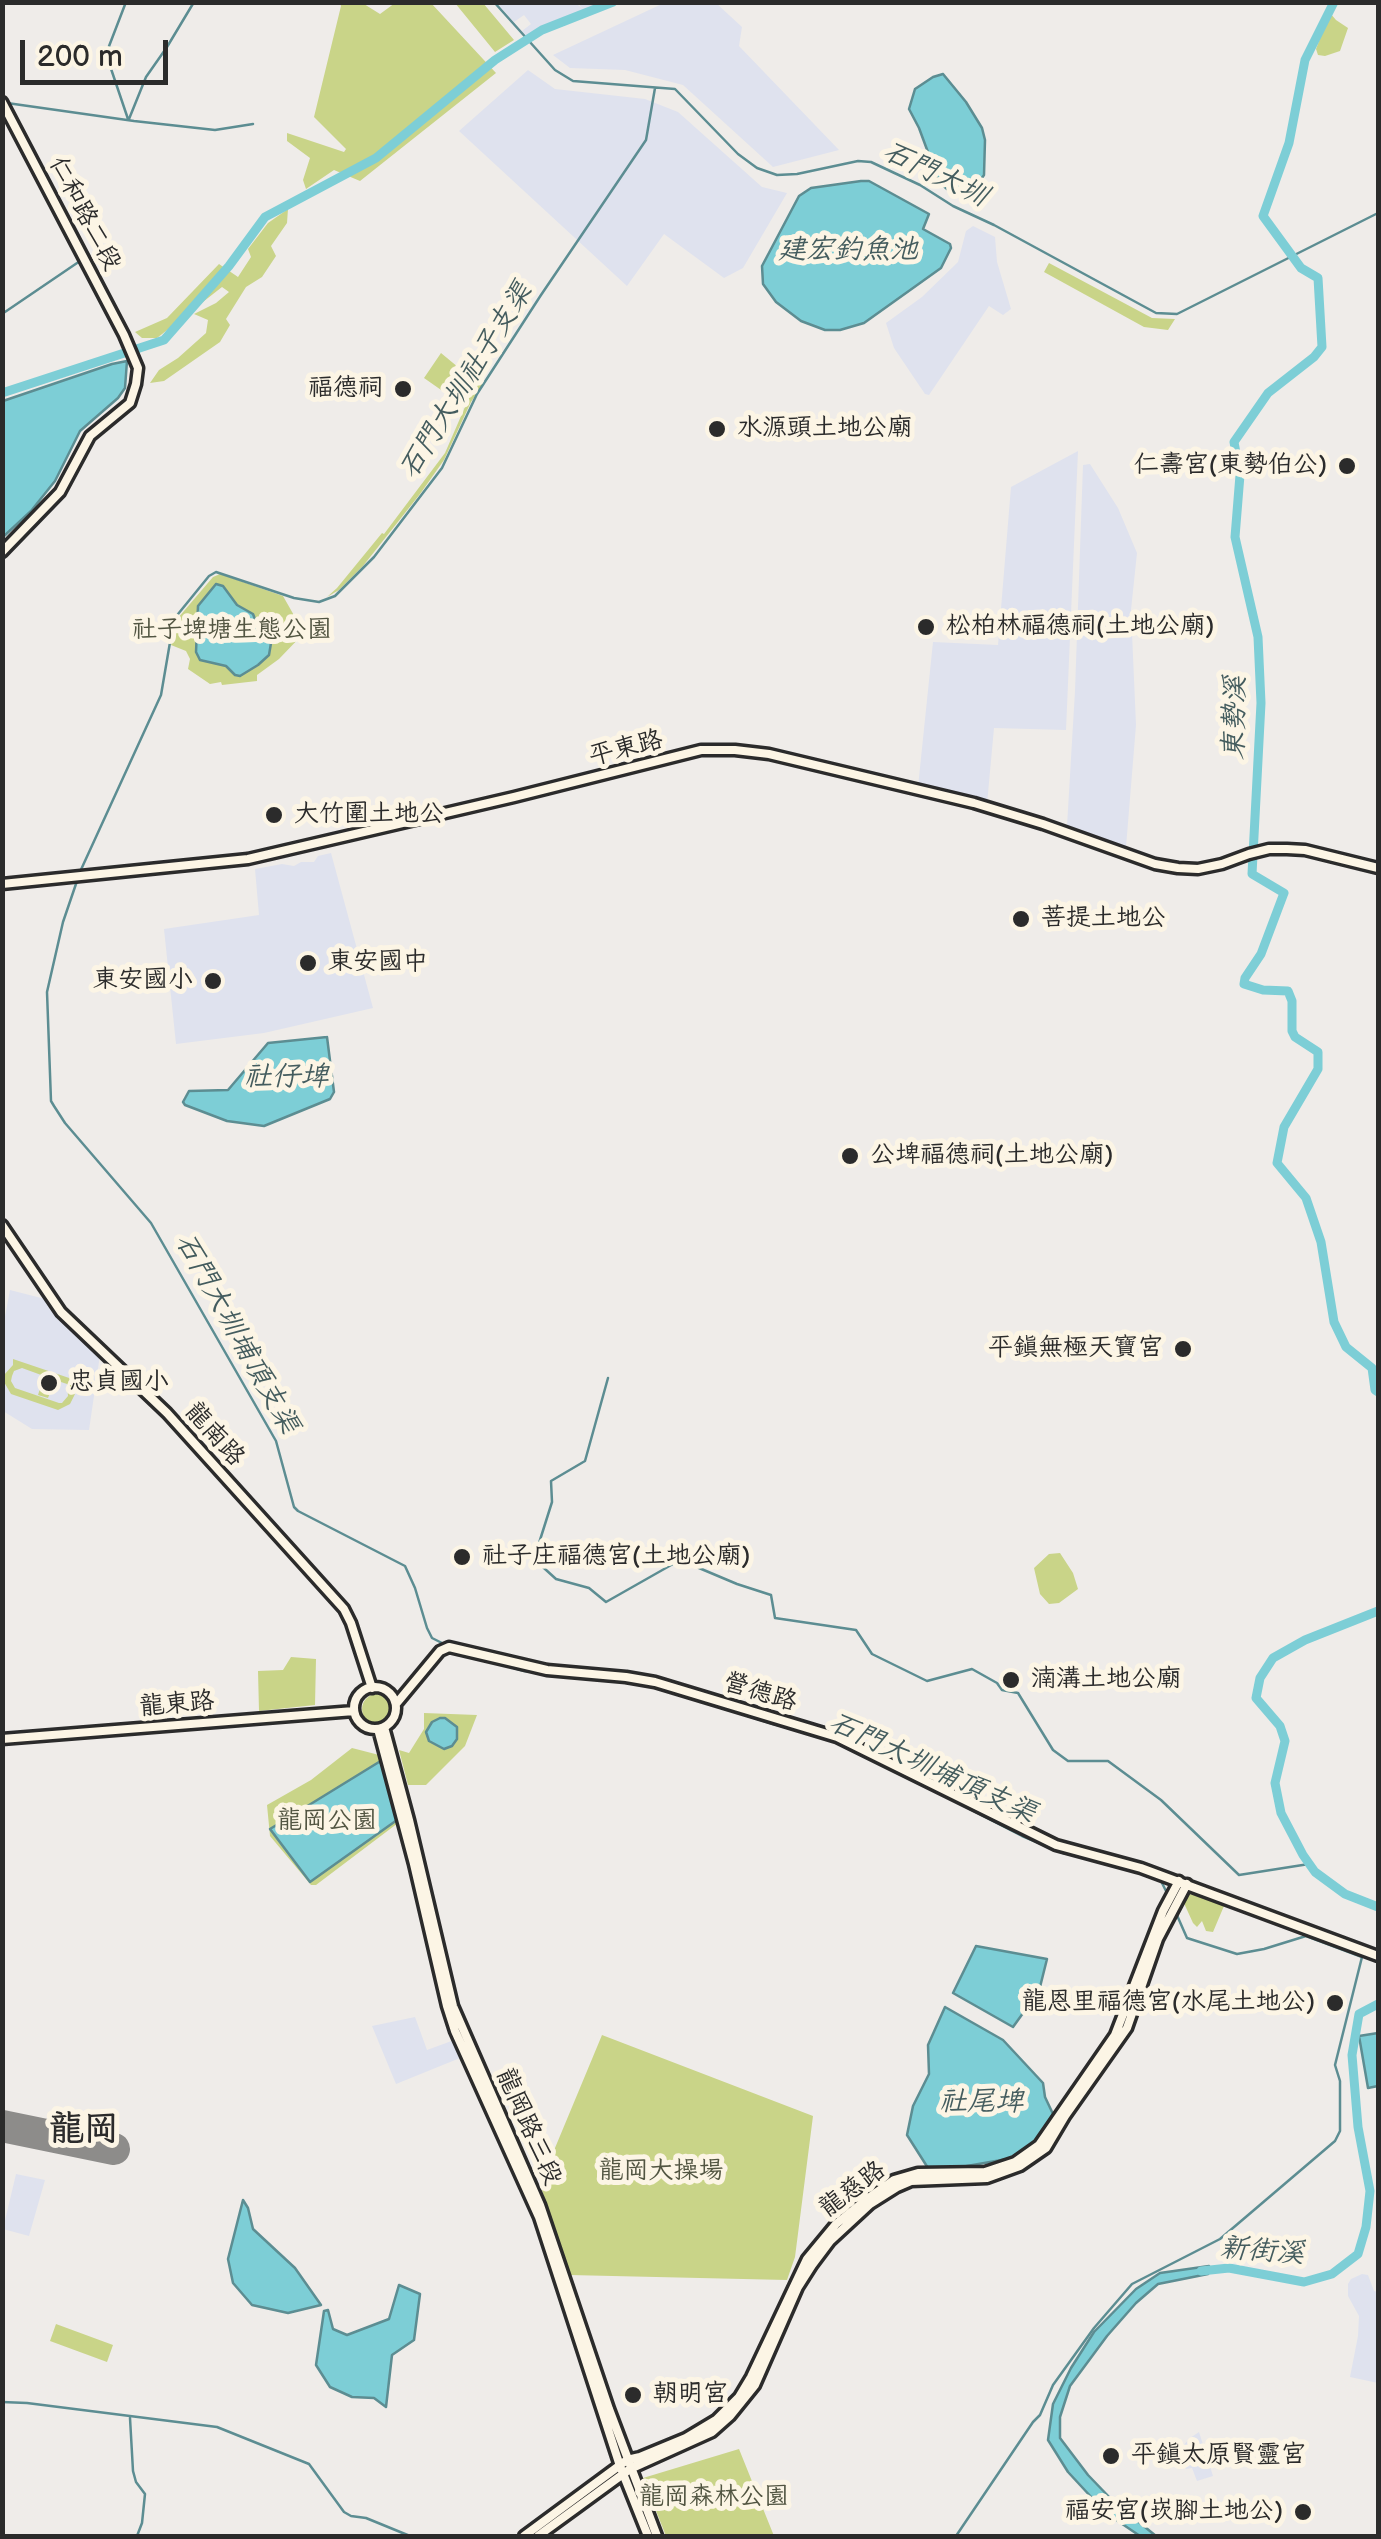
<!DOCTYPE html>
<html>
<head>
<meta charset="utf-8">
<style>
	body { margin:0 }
	#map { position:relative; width:1381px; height:2539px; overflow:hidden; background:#efece9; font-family:"Balsamiq Sans",sans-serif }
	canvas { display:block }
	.frame { position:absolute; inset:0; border:5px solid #2b2b2b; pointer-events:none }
	.scale { position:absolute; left:20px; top:40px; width:148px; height:45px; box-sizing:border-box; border:5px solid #2b2b2b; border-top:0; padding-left:12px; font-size:30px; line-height:35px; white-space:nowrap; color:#2b2b2b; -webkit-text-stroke:8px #fcf5e5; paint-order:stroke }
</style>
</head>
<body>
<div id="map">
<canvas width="1381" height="2539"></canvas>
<div class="frame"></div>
<div class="scale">200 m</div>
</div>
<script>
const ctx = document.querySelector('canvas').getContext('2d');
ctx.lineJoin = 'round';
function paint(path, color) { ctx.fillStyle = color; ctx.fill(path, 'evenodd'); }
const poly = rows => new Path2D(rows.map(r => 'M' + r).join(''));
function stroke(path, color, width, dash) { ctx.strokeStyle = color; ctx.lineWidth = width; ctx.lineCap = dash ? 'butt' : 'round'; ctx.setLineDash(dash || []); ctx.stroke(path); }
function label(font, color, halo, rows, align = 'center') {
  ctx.font = font + ' "Balsamiq Sans","LXGW WenKai TC",sans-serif'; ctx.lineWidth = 10; ctx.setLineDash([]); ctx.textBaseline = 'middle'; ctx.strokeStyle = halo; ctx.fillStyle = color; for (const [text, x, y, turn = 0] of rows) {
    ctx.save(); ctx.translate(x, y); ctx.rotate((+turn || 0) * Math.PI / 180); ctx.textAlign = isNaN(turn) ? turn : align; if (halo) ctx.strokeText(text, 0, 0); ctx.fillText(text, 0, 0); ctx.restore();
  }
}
paint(poly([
	[497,3,575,3,582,8,578,3,606,3,542,29,528,38,522,31,531,24,524,15,514,22],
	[664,3,716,3,742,27,739,46,839,150,773,167,683,85,625,70,570,68,553,55],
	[528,70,555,89,645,99,678,112,762,187,787,193,743,268,724,278,664,234,627,286,459,131],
	[973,226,995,237,997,262,1011,309,1003,315,989,306,929,395,925,394,894,348,886,323,922,297,958,262,966,231],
	[1078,451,1066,730,994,728,987,804,918,787,933,642,998,645,1011,487],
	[1090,464,1118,508,1137,553,1131,610,1136,725,1126,847,1067,826,1075,691,1083,465],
	[331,853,373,1008,264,1033,176,1044,164,929,259,915,255,869,282,864,294,866,301,862,314,862,318,856],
	[10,1290,45,1299,100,1355,89,1430,32,1429,3,1411,3,1327],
	[415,2017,427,2050,457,2039,465,2056,396,2084,372,2026],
	[16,2174,45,2180,29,2236,3,2229],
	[1362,2274,1368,2275,1374,2291,1378,2292,1378,2383,1350,2377,1358,2336,1359,2316,1348,2296,1348,2284,1351,2279],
	[1199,2432,1213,2476,1197,2481,1192,2468,1186,2469,1181,2457,1185,2455,1182,2447,1190,2438]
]), '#dfe2ee');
paint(poly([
	[340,3,365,3,364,4,380,14,395,3,431,3,496,73,360,181,334,170,306,189,303,180,310,158,287,141,287,133,344,152,346,149,314,117,341,6],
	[455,3,483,3,514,40,495,52],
	[1330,13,1336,20,1348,28,1340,51,1325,56,1318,55,1316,49],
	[288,209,287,223,271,246,276,256,262,277,246,287,226,319,230,325,220,342,164,381,150,383,159,370,178,358,206,333,208,320,194,314,216,303,229,292,222,287,157,338,142,338,135,332,167,318,219,264,238,277,251,257,248,249,268,223],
	[1049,263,1152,318,1175,319,1168,330,1144,327,1044,272],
	[441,353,476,382,472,391,479,382,483,384,471,402,444,460,420,494,363,566,339,590,327,597,337,588,382,533,384,534,445,453,468,400,464,406,424,378],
	[220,574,283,596,304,633,279,659,257,675,257,681,222,685,221,682,210,684,188,669,190,659,186,651,171,645,178,618,213,577],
	[13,1359,81,1382,79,1386,74,1385,75,1394,70,1404,58,1410,11,1394,4,1382,4,1375,13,1365],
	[22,1368,44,1376,38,1395,48,1398,55,1380,67,1384,68,1396,62,1403,59,1403,15,1388,11,1381,12,1376,14,1371],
	[1060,1553,1073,1573,1078,1589,1059,1603,1049,1604,1040,1594,1034,1568,1049,1554],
	[291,1657,316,1659,315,1705,259,1711,258,1671,283,1670],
	'362 1709a15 15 0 1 1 30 0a15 15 0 1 1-30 0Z',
	[424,1713,477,1715,465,1746,426,1785,408,1785,399,1750,409,1753,424,1729],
	[352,1748,383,1756,398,1823,316,1885,311,1885,270,1836,267,1805,311,1780],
	[1189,1894,1200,1896,1224,1906,1213,1932,1206,1931,1202,1921,1197,1927,1193,1923,1183,1901],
	[602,2035,813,2116,795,2257,787,2280,569,2275,540,2184],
	[56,2324,113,2345,107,2362,50,2341],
	[739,2449,774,2536,666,2536,643,2478]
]), '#c9d488');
const water = poly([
	[943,74,966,102,982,128,985,140,984,175,977,185,959,190,947,189,939,182,919,128,909,109,915,89,933,77,943,74],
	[861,181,869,181,929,214,923,229,950,244,951,248,941,268,864,323,840,330,825,330,801,321,776,302,763,284,762,266,799,196,811,188,861,181],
	[127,361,125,388,118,398,80,431,55,481,31,511,3,537,3,401,112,364,127,361],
	[216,584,223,586,237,605,253,614,258,627,269,637,271,643,269,655,258,665,240,676,235,675,226,666,200,660,196,652,198,606,216,584],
	[327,1037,334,1092,330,1099,264,1126,227,1121,185,1105,183,1102,189,1091,228,1090,268,1043,327,1037],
	[440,1718,445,1718,457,1727,457,1739,452,1746,444,1749,429,1741,426,1732,432,1722,440,1718],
	[379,1762,384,1763,397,1820,310,1882,270,1829,379,1762],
	[976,1946,1047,1959,1039,1991,1013,2027,953,1993,976,1946],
	[945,2007,1003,2040,1043,2083,1045,2097,1053,2114,1035,2142,1013,2158,944,2170,928,2168,907,2135,913,2106,929,2074,928,2045,945,2007],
	[1378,2033,1378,2086,1368,2088,1359,2036,1378,2033],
	[243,2200,248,2208,253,2229,295,2268,321,2305,288,2313,252,2305,233,2283,228,2259,243,2200],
	[1209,2266,1208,2274,1158,2284,1136,2303,1107,2336,1070,2386,1060,2417,1060,2438,1088,2475,1113,2501,1156,2536,1140,2536,1106,2513,1068,2472,1048,2440,1053,2404,1071,2368,1094,2332,1136,2289,1160,2273,1209,2266],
	[399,2285,420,2294,414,2340,392,2355,386,2407,374,2398,352,2397,330,2387,316,2365,324,2311,328,2310,333,2329,347,2335,389,2319,399,2285]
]);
paint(water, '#7dced6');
stroke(water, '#5c8d92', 2.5);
stroke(poly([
	[126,2,106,54,128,119],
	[494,2,555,70,573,81,675,89,738,154,757,168,777,175,797,174,858,161,871,162,920,185,953,206,994,225,1156,313,1177,314,1378,213],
	[7,103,134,121,215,130,253,124],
	[129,119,146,77,167,47,194,2],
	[2,314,80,261],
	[79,874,161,695,174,619,209,576,216,572,294,598,319,602,335,596,374,557,442,468,477,394,541,295,646,140,655,88],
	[77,881,63,922,47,992,51,1101,54,1106,65,1123,151,1223,276,1441,294,1507,298,1511,405,1566,415,1588,427,1628,432,1638,448,1646],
	[608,1378,585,1461,551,1481,552,1502,534,1559,556,1579,589,1588,606,1602,680,1560,737,1584,771,1595,775,1618,856,1630,872,1654,927,1681,972,1669,997,1683,1002,1690,1018,1693,1053,1750,1068,1761,1108,1761,1161,1800,1239,1875,1309,1864],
	[473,1656,524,1671,636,1683,667,1690,773,1724,825,1737,865,1755,1022,1836,1063,1853,1097,1860],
	[1129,1868,1161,1881,1169,1897],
	[2,2402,27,2403,217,2427,309,2464,344,2512,351,2516,366,2518,410,2536],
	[130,2418,133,2471,136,2482,145,2494,142,2523,137,2536],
	[956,2536,1033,2422,1040,2415,1053,2385,1094,2328,1132,2284,1220,2239,1335,2141,1340,2131,1340,2081,1335,2065,1362,1957,1306,1936,1264,1949,1237,1954,1187,1938,1176,1913]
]), '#5c8d92', 2.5);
stroke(poly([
	[1334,2,1305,60,1289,143,1263,216,1301,268,1318,278,1322,347,1314,357,1268,393,1234,442,1240,475,1235,537,1258,637,1261,703,1252,874,1284,893,1261,954,1245,978,1244,984,1263,990,1288,991,1292,1001,1292,1031,1295,1037,1318,1052,1318,1069,1284,1127,1277,1163,1306,1198,1321,1242,1334,1322,1346,1347,1372,1368,1375,1390,1378,1392],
	[2,393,164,340,229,266,265,217,376,158,495,60,542,30,613,2],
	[1378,1611,1305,1640,1273,1658,1260,1678,1256,1698,1280,1726,1285,1741,1275,1783,1281,1813,1303,1855,1315,1872,1345,1894,1378,1907],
	[1201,2271,1229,2268,1304,2282,1332,2274,1358,2254,1366,2227,1370,2191,1358,2127,1352,2055,1359,2014,1378,2004]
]), '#7dced6', 9);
stroke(poly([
	[2,2126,114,2149]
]), '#8d8c8a', 32);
const secondary = poly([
	[2,102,124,335,138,368,136,384,130,403,90,436,60,492,2,552],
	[2,884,248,859,514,797,701,750,735,750,769,754,974,803,1043,824,1155,864,1178,868,1198,869,1222,864,1249,854,1269,849,1287,849,1305,850,1378,868],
	[2,1225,61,1312,167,1413,344,1609,351,1623,372,1688],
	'354 1708a21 21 0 1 1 42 0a21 21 0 1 1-42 0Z',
	[396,1704,440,1651,449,1647,547,1670,626,1677,655,1682,837,1737,1056,1845,1141,1868,1378,1956],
	[384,1727,409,1820,453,2006,540,2205,609,2409,657,2536],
	[378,1729,414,1864,447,2006,455,2031,539,2217,620,2466,648,2536],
	[2,1739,354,1711],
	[524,2536,627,2460,640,2457,686,2438,716,2420,739,2397,751,2377,807,2259,836,2224,867,2199,894,2180,918,2173,985,2172,1015,2162,1039,2145,1115,2035,1163,1911,1179,1881],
	[538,2536,630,2469,712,2432,730,2416,755,2385,798,2287,812,2265,830,2241,870,2204,897,2187,911,2181,987,2178,1020,2166,1046,2148,1065,2116,1127,2028,1158,1939,1187,1884]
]);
stroke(secondary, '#2b2b2b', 15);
stroke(secondary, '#fcf5e5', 8);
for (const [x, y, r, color] of [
	[403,389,10,"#2b2b2b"],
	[717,429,10,"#2b2b2b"],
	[1347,466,10,"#2b2b2b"],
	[926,627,10,"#2b2b2b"],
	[274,815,10,"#2b2b2b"],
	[1021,919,10,"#2b2b2b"],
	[308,963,10,"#2b2b2b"],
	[213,981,10,"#2b2b2b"],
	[850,1156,10,"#2b2b2b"],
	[1183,1349,10,"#2b2b2b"],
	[49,1383,10,"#2b2b2b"],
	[462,1557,10,"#2b2b2b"],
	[1011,1680,10,"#2b2b2b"],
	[1335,2003,10,"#2b2b2b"],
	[633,2395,10,"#2b2b2b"],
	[1111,2456,10,"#2b2b2b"],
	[1303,2512,10,"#2b2b2b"]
]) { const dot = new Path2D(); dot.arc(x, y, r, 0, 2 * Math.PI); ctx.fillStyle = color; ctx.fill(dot); stroke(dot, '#fcf5e5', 4); }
label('25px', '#2b2b2b', '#fcf5e5', [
	["仁和路二段",84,214,62],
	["平東路",626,749,-14],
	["龍南路",214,1435,48],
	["營德路",760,1693,17],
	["龍東路",177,1705,-5],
	["龍岡路三段",528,2127,66],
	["龍慈路",853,2190,-37]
]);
label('25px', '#2b2b2b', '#fcf5e5', [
	["福德祠",383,389,"right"],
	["水源頭土地公廟",737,429],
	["仁壽宮(東勢伯公)",1327,466,"right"],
	["松柏林福德祠(土地公廟)",946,627],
	["大竹圍土地公",294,815],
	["菩提土地公",1041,919],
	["東安國中",328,963],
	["東安國小",193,981,"right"],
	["公埤福德祠(土地公廟)",870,1156],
	["平鎮無極天寶宮",1163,1349,"right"],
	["忠貞國小",69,1383],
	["社子庄福德宮(土地公廟)",482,1557],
	["湳溝土地公廟",1031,1680],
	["龍恩里福德宮(水尾土地公)",1315,2003,"right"],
	["朝明宮",653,2395],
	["平鎮太原賢靈宮",1131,2456],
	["福安宮(崁腳土地公)",1283,2512,"right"]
], 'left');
label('25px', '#525542', '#fcf5e5', [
	["社子埤塘生態公園",232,631],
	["龍岡公園",327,1822],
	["龍岡大操場",661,2172],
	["龍岡森林公園",714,2498]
]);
label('italic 28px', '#445c5e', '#fcf5e5', [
	["石門大圳",935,175,26],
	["建宏釣魚池",848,251],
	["石門大圳社子支渠",467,381,-58],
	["東勢溪",1236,718,-89],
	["社仔埤",286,1078],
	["石門大圳埔頂支渠",236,1334,61],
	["石門大圳埔頂支渠",932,1769,25],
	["社尾埤",981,2103],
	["新街溪",1262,2252,4]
]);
label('bold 35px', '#2b2b2b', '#fcf5e5', [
	["龍岡",84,2131]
]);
</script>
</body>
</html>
